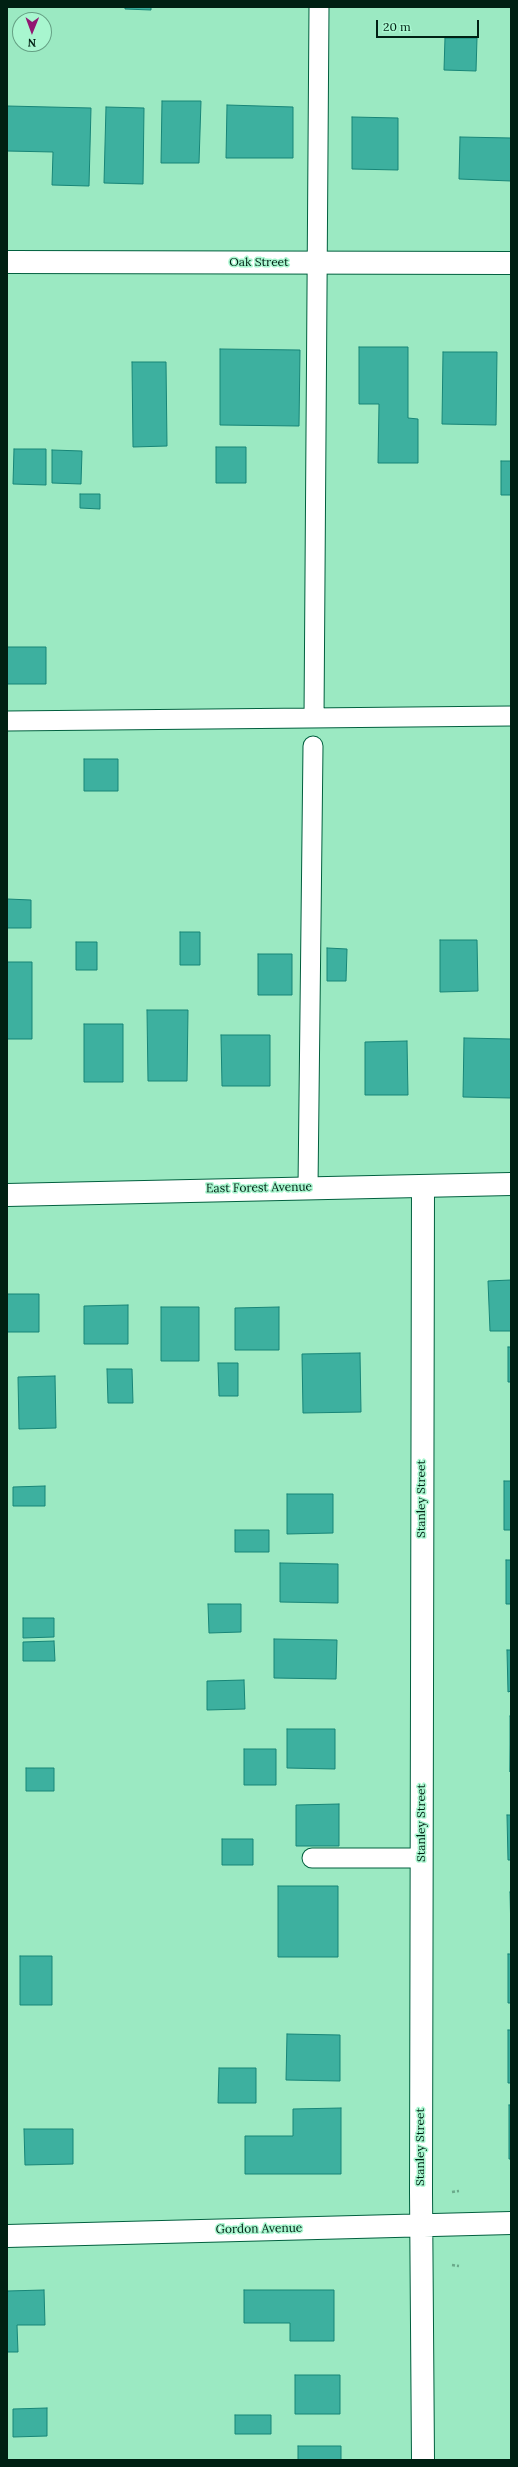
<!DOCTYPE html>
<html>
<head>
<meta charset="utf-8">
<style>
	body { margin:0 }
	#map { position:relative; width:518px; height:2467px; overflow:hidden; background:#9be9c2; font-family:Lora,serif }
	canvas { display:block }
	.frame { position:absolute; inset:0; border:8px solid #002013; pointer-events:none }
	.north { position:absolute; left:12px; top:12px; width:40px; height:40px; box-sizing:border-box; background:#a8f6cf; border:1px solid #65a084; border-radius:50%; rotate:181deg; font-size:11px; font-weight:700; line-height:16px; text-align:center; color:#002013 }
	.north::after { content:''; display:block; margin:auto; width:14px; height:18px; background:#921672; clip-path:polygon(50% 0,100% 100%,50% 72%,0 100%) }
	.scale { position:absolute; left:376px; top:20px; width:103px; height:18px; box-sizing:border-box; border:2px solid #002013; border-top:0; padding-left:5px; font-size:12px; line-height:14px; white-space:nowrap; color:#002013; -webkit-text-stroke:3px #a8f6cf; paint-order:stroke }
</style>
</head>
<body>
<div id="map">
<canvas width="518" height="2467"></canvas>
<div class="frame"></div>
<div class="north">N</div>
<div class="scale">20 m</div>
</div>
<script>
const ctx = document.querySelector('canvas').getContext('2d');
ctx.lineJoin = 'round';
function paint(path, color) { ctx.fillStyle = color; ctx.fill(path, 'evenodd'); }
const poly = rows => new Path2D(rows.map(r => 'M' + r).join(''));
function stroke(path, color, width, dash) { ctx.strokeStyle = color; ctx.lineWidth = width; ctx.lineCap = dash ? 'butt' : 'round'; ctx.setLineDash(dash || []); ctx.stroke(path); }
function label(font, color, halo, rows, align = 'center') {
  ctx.font = font + ' Lora,serif'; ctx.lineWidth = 3; ctx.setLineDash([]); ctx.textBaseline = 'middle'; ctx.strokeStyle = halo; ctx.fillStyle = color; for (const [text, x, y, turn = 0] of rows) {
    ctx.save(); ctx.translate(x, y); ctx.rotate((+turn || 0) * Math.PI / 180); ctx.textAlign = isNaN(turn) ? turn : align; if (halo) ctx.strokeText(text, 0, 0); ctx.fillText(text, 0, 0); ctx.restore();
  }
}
const building = poly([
	[125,7,151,7,151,10,125,9,125,7],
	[445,38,477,38,476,71,444,70,445,38],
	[162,101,201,101,199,163,161,163,162,101],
	[227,105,293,107,293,158,226,158,227,105],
	[7,106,91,108,89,186,52,185,53,152,7,151,7,106],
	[106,107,144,108,143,184,104,183,106,107],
	[352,117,398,118,398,170,352,169,352,117],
	[460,137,511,138,511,181,459,179,460,137],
	[359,347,408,347,408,418,418,419,418,463,378,463,379,404,359,404,359,347],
	[220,349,300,350,299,426,220,425,220,349],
	[443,352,497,352,496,425,442,424,443,352],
	[132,362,166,362,167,446,133,447,132,362],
	[216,447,246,447,246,483,216,483,216,447],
	[14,449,46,449,46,485,13,484,14,449],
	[52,450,82,451,81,484,52,483,52,450],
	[501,461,511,461,511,495,501,495,501,461],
	[80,494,100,494,100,509,80,508,80,494],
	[7,647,46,647,46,684,7,684,7,647],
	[84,759,118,759,118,791,84,791,84,759],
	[7,899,31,900,31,928,7,928,7,899],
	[180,932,200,932,200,965,180,965,180,932],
	[440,940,477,940,478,991,440,992,440,940],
	[76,942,97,942,97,970,76,970,76,942],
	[327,948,347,949,346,981,327,981,327,948],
	[258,954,292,954,292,995,258,995,258,954],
	[7,962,32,962,32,1039,7,1039,7,962],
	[147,1010,188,1010,187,1081,148,1081,147,1010],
	[84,1024,123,1024,123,1082,84,1082,84,1024],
	[221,1035,270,1035,270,1086,222,1086,221,1035],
	[464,1038,511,1039,511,1098,463,1097,464,1038],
	[407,1041,408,1095,365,1095,365,1042,407,1041],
	[511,1280,511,1331,490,1331,488,1281,511,1280],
	[7,1294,39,1294,39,1332,7,1332,7,1294],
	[128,1305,128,1344,84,1344,84,1306,128,1305],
	[161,1307,199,1307,199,1361,161,1361,161,1307],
	[279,1307,279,1350,235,1350,235,1308,279,1307],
	[508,1347,511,1347,511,1382,508,1382,508,1347],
	[360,1353,361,1412,303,1413,302,1354,360,1353],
	[218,1363,238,1363,238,1396,219,1396,218,1363],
	[107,1369,132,1369,133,1403,108,1403,107,1369],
	[55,1376,56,1428,19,1429,18,1377,55,1376],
	[504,1481,511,1481,511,1530,504,1530,504,1481],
	[45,1486,45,1506,13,1506,13,1487,45,1486],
	[287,1494,333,1494,333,1533,287,1534,287,1494],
	[235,1530,269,1530,269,1552,235,1552,235,1530],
	[506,1560,511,1560,511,1604,506,1604,506,1560],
	[280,1563,338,1564,338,1603,280,1602,280,1563],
	[208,1604,241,1604,241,1632,209,1633,208,1604],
	[23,1618,54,1618,54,1637,23,1638,23,1618],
	[274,1639,337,1640,336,1679,274,1678,274,1639],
	[54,1641,55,1661,23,1661,23,1642,54,1641],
	[507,1650,511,1650,511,1691,508,1692,507,1650],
	[244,1680,245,1709,207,1710,207,1681,244,1680],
	[510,1716,511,1716,510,1772,510,1716],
	[287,1729,335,1729,335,1769,287,1768,287,1729],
	[244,1749,276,1749,276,1785,244,1785,244,1749],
	[26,1768,54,1768,54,1791,26,1791,26,1768],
	[339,1804,339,1846,296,1846,296,1805,339,1804],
	[507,1815,511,1815,511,1860,508,1860,507,1815],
	[222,1839,253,1839,253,1865,222,1865,222,1839],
	[278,1886,338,1886,338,1957,278,1957,278,1886],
	[510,1892,511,1892,511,1935,510,1892],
	[508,1954,511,1954,511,2003,508,2003,508,1954],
	[20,1956,52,1956,52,2005,20,2005,20,1956],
	[508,2030,511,2030,511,2083,508,2083,508,2030],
	[287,2034,340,2035,340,2081,286,2080,287,2034],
	[219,2068,256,2068,256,2103,218,2103,219,2068],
	[509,2105,511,2105,511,2159,509,2159,509,2105],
	[341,2108,341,2174,245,2174,245,2136,293,2136,293,2109,341,2108],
	[24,2129,73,2129,73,2164,25,2165,24,2129],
	[44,2290,45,2325,17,2325,18,2352,7,2352,7,2291,44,2290],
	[244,2290,334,2290,334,2341,290,2341,290,2323,244,2323,244,2290],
	[295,2375,340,2375,340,2414,295,2414,295,2375],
	[47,2408,47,2436,13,2437,13,2409,47,2408],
	[235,2415,271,2415,271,2434,235,2434,235,2415],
	[298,2446,341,2446,341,2460,298,2460,298,2446]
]);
paint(building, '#3db09f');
stroke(building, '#178577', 1);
const service = poly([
	[314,717,319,7],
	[7,721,511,716],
	[308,1187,313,746],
	[312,1858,422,1858]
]);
const minor = poly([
	[7,262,511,263],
	[423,1186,421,2192,423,2460],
	[7,2236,511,2223]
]);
const secondary = poly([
	[7,1195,511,1184]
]);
stroke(service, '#02603f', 21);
stroke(minor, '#02603f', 24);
stroke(secondary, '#02603f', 24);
stroke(poly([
	[452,2192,459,2191],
	[452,2265,459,2266]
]), '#6baa8b', 2.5, [3, 2]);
stroke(service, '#fff', 19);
stroke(minor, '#fff', 22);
stroke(secondary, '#fff', 22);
label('12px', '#002013', '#a8f6cf', [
	["Oak Street",259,263],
	["East Forest Avenue",259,1188,-1],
	["Stanley Street",422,1499,-90],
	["Stanley Street",422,1823,-90],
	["Stanley Street",421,2147,-90],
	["Gordon Avenue",259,2229,-1]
]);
</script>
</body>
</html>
